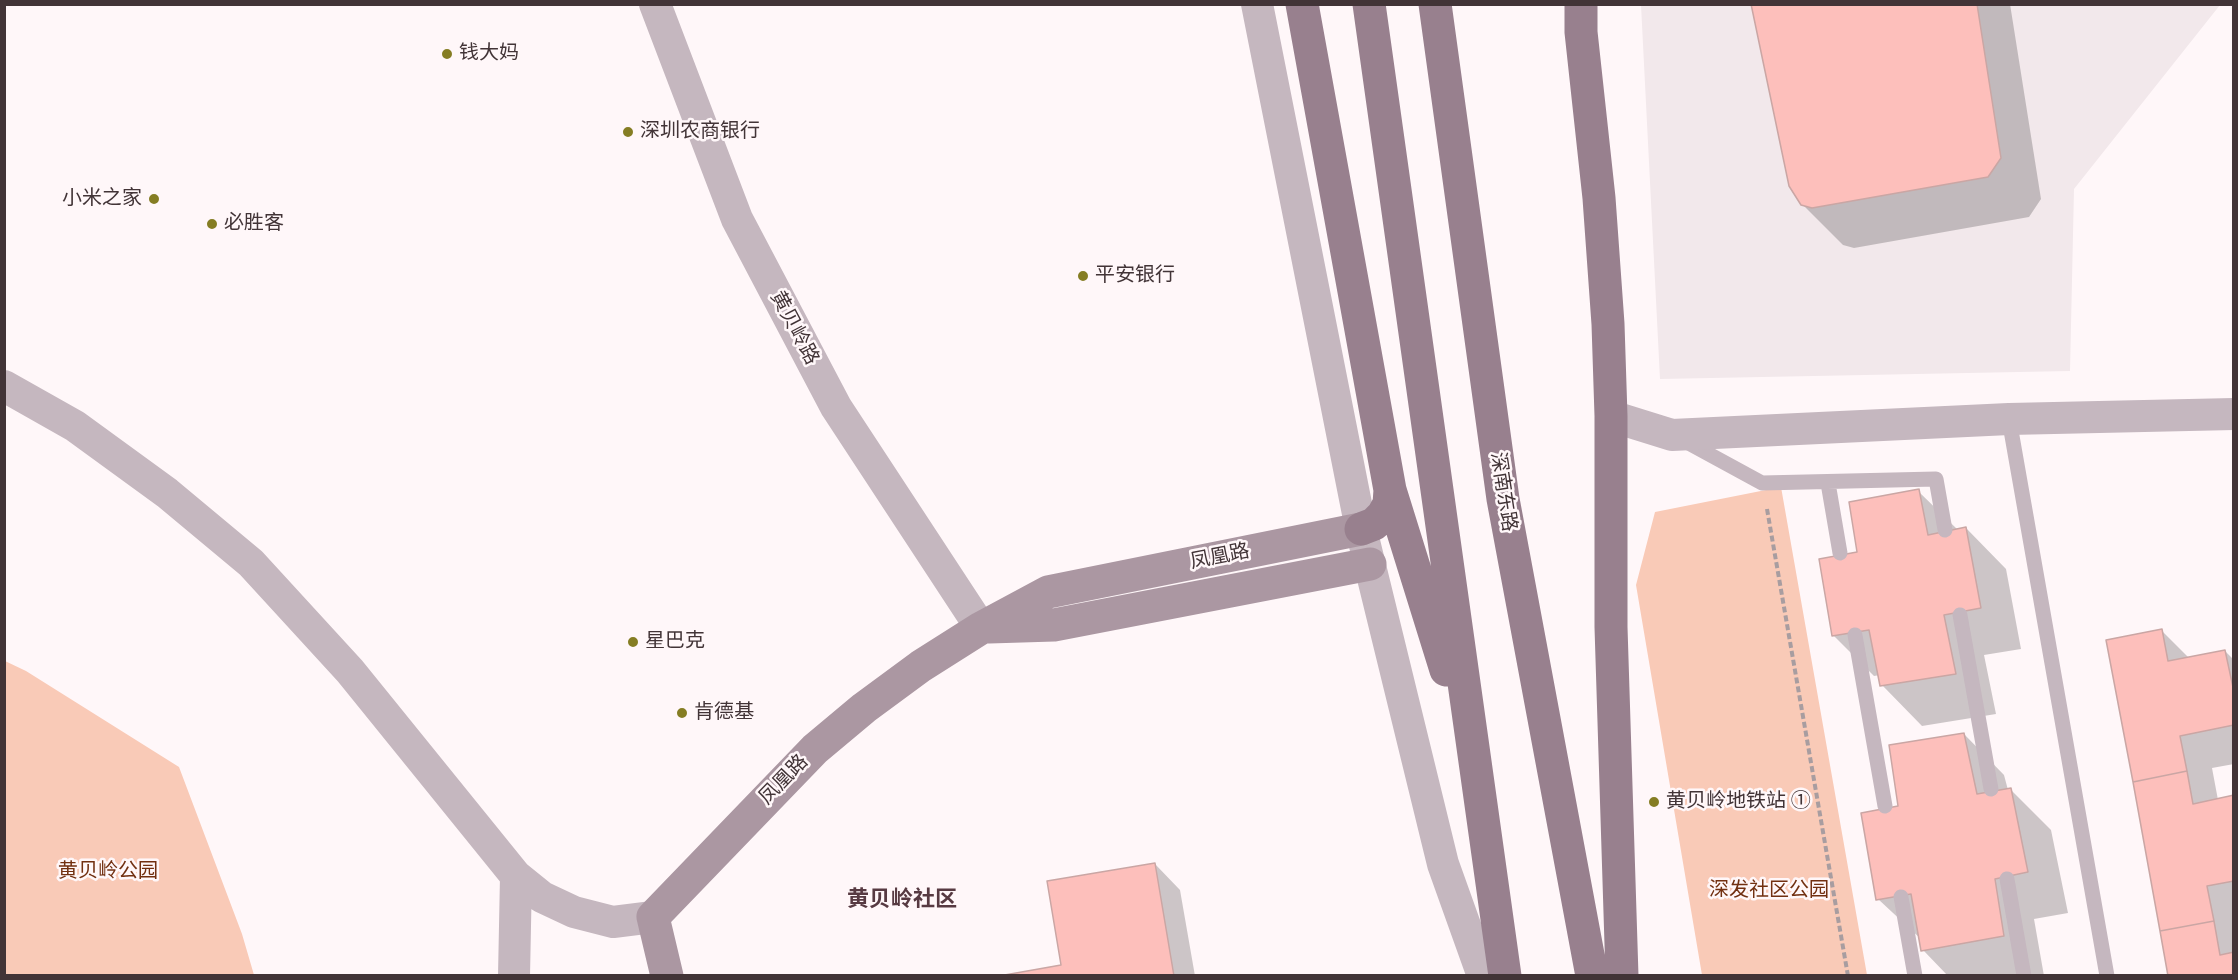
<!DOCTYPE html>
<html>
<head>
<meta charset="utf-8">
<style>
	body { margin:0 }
	#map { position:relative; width:2238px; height:980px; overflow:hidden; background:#fff7f9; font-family:"Archivo Narrow",sans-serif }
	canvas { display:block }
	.frame { position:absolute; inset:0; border:6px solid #423437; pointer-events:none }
</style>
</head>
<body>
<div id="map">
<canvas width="2238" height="980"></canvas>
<div class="frame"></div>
</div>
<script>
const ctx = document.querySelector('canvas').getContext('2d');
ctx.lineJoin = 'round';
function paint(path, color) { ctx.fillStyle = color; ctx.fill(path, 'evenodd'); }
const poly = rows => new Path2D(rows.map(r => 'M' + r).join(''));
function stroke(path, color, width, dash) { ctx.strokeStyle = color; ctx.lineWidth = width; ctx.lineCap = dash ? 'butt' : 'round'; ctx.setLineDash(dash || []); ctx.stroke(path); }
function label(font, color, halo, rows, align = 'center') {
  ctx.font = font + ' "Archivo Narrow","Noto Sans SC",sans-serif'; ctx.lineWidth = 5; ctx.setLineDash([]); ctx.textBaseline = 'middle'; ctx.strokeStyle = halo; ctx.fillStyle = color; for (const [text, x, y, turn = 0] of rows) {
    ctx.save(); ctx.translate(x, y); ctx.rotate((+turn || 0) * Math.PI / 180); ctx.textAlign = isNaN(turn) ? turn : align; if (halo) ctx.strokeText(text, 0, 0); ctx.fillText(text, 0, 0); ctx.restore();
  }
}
paint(poly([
	[1641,5,2220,5,2074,189,2070,371,1660,379]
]), '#f2e8eb');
paint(poly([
	[1781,487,1867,975,1702,975,1636,585,1655,512],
	[5,661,26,671,179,767,242,934,254,975,5,975]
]), '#f9cab7');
paint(poly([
	[1752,4,2010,4,2041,199,2029,217,1854,248,1843,245,1802,204],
	[1918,491,1958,530,1966,528,2006,569,2021,649,1984,655,1996,714,1922,726,1882,685,1880,675,1874,676,1833,635,1859,553],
	[2162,631,2189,658,2225,651,2234,660,2234,764,2212,768,2218,800,2234,796,2234,976,2169,976],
	[1964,734,2004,775,2008,790,2011,790,2051,830,2068,913,2034,919,2044,976,1948,976,1923,950,1921,939,1878,899,1900,807],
	[1155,864,1180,890,1195,976,1008,976,1063,966]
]), '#0003');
const building = poly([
	[1751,4,1977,4,2001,158,1988,177,1812,208,1801,205,1789,186,1751,4],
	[1919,489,1928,535,1966,527,1981,608,1944,615,1956,674,1880,686,1869,630,1832,636,1819,559,1857,552,1849,502,1919,489],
	[2162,629,2168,661,2225,650,2234,692,2234,725,2180,736,2187,771,2133,782,2106,640,2162,629],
	[1964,733,1977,794,2011,788,2028,872,1995,879,2004,936,1921,951,1911,894,1876,900,1861,813,1898,806,1889,745,1964,733],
	[2187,771,2193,804,2234,795,2234,881,2207,886,2214,921,2160,931,2133,782,2187,771],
	[1155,863,1174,976,999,976,1061,965,1047,881,1155,863],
	[2214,921,2220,955,2234,952,2234,976,2168,976,2160,931,2214,921]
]);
paint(building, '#fdbfbb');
stroke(building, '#caa6a4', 1.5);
stroke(poly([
	[1767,509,1848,976]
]), '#a89da0', 4, [6, 3]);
stroke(poly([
	[2009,419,2107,976],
	[1683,440,1762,483,1936,479,1945,530],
	[1828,483,1840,553],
	[1960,615,1991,789],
	[1855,635,1885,806],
	[2007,879,2024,976],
	[1901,897,1915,976]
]), '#c5b7bf', 15);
stroke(poly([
	[655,4,737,219,836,407,981,628],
	[1257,4,1361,529,1443,864,1483,976],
	[4,386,75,426,167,493,251,563,350,671,516,876,542,897,574,912,613,922,653,917],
	[1611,416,1672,435,2009,419,2234,414],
	[514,976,516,876]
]), '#c5b7bf', 32);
stroke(poly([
	[989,627,1054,625,1370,564],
	[667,976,653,917,815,749,864,708,921,666,981,628,1048,592,1361,529]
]), '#ab97a2', 33);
stroke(poly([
	[1302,4,1390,490,1446,670],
	[1369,4,1505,976],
	[1435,4,1503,499,1592,976],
	[1581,4,1581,32,1599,198,1608,324,1611,416,1611,627,1622,976],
	[1361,529,1374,524,1383,515,1389,504,1390,490]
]), '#98808e', 33);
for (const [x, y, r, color] of [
	[447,54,6,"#857d23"],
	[628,132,6,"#857d23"],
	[154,199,6,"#857d23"],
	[212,224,6,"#857d23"],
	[1083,276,6,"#857d23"],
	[633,642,6,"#857d23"],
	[682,713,6,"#857d23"],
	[1654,802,6,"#857d23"]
]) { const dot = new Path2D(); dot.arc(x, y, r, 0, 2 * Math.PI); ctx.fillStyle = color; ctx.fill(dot); stroke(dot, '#fff7f9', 2); }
label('20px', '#423437', '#fff7f9', [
	["钱大妈",459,54],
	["深圳农商银行",640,132],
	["小米之家",142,199,"right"],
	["必胜客",224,224],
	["平安银行",1095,276],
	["星巴克",645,642],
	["肯德基",694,713],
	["黄贝岭地铁站 ①",1666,802]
], 'left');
label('20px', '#423437', '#fff7f9', [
	["黄贝岭路",794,328,62],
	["深南东路",1503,492,81],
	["凤凰路",1220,557,-11],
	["凤凰路",784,780,-46]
]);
label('20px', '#723011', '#fff7f9', [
	["黄贝岭公园",108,872],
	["深发社区公园",1769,891]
]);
label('bold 22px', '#573a42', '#fff7f9', [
	["黄贝岭社区",902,900]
]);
</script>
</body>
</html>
